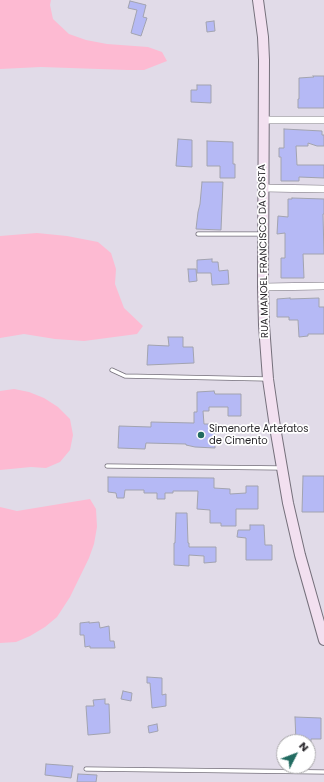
<!DOCTYPE html>
<html>
<head>
<meta charset="utf-8">
<style>
	body { margin:0 }
	#map { position:relative; width:324px; height:782px; overflow:hidden; background:#e1dbe8; font-family:Poppins,sans-serif }
	canvas { display:block }
	.north { position:absolute; left:276px; top:734px; width:40px; height:40px; box-sizing:border-box; background:#fff; border:1px solid #aaa9ab; border-radius:50%; rotate:48deg; font-size:11px; font-weight:700; line-height:16px; text-align:center; color:#2a282c }
	.north::after { content:''; display:block; margin:auto; width:14px; height:18px; background:#226b61; clip-path:polygon(50% 0,100% 100%,50% 72%,0 100%) }
</style>
</head>
<body>
<div id="map">
<canvas width="324" height="782"></canvas>
<div class="north">N</div>
</div>
<script>
const ctx = document.querySelector('canvas').getContext('2d');
ctx.lineJoin = 'round';
function paint(path, color) { ctx.fillStyle = color; ctx.fill(path, 'evenodd'); }
const poly = rows => new Path2D(rows.map(r => 'M' + r).join(''));
function stroke(path, color, width, dash) { ctx.strokeStyle = color; ctx.lineWidth = width; ctx.lineCap = dash ? 'butt' : 'round'; ctx.setLineDash(dash || []); ctx.stroke(path); }
function label(font, color, halo, rows, align = 'center') {
  ctx.font = font + ' Poppins,sans-serif'; ctx.lineWidth = 3.5; ctx.setLineDash([]); ctx.textBaseline = 'middle'; ctx.strokeStyle = halo; ctx.fillStyle = color; for (const [text, x, y, turn = 0] of rows) {
    ctx.save(); ctx.translate(x, y); ctx.rotate((+turn || 0) * Math.PI / 180); ctx.textAlign = isNaN(turn) ? turn : align; if (halo) ctx.strokeText(text, 0, 0); ctx.fillText(text, 0, 0); ctx.restore();
  }
}
paint(poly([
	[0,0,51,0,50,5,53,19,69,34,86,40,107,44,148,47,162,52,167,61,144,70,128,70,41,67,0,69],
	[37,233,67,236,98,242,111,253,116,269,115,284,124,308,143,326,137,334,84,341,55,339,24,334,0,338,0,236],
	[14,389,29,392,44,398,58,407,70,419,73,435,70,450,60,462,46,468,31,467,0,470,0,391],
	[90,499,96,509,97,527,94,544,89,558,70,597,57,617,45,627,30,636,16,642,0,643,0,507,17,511]
]), '#fdbad2');
const building = poly([
	[130,1,146,5,143,17,147,18,141,36,131,33,137,10,128,8,130,1],
	[214,21,215,31,207,32,206,22,214,21],
	[313,76,324,76,324,108,298,108,298,99,299,99,299,78,314,77,313,76],
	[197,85,211,85,211,103,191,102,191,90,197,90,197,85],
	[284,129,322,131,322,135,324,135,324,146,317,146,308,143,308,146,296,146,297,165,324,165,324,178,299,177,299,181,281,181,281,157,279,157,279,148,284,148,284,129],
	[178,139,192,140,192,167,176,166,178,139],
	[207,141,233,142,233,164,235,164,235,178,220,178,220,166,207,166,207,141],
	[202,182,223,182,221,230,196,229,198,212,200,204,202,182],
	[292,198,324,199,324,214,323,214,324,254,303,254,304,278,281,278,281,258,285,258,285,233,277,234,278,216,288,217,288,199,292,199,292,198],
	[212,259,212,262,218,262,219,271,228,270,229,284,212,285,211,273,197,273,197,260,212,259],
	[188,269,196,269,197,281,189,282,188,269],
	[290,298,290,299,319,298,319,307,324,307,324,334,308,334,308,336,299,337,298,320,289,320,289,317,277,317,277,299,290,298],
	[168,337,183,337,183,347,193,347,194,363,147,365,148,345,169,346,168,337],
	[214,391,215,394,241,394,241,416,228,416,228,407,209,407,209,411,203,411,204,424,215,424,215,448,195,447,186,445,186,444,146,443,145,449,118,448,119,426,151,427,151,422,194,423,194,412,197,412,197,392,214,391],
	[303,476,324,476,324,512,302,512,303,476],
	[108,477,214,478,214,488,230,489,230,494,246,493,246,486,258,486,258,509,236,509,236,526,221,526,221,523,210,523,210,510,197,509,198,491,173,491,173,493,165,493,165,499,157,499,157,493,144,493,144,490,125,490,124,498,117,498,116,493,108,492,108,477],
	[176,513,187,513,188,543,189,543,189,547,216,547,216,562,204,563,204,556,189,555,189,566,174,565,174,543,175,543,176,513],
	[250,525,264,525,265,545,272,545,272,560,246,560,246,538,237,537,238,530,250,530,250,525],
	[89,622,89,623,99,622,100,628,109,626,110,641,114,641,115,648,90,648,90,646,85,647,84,635,80,635,80,623,89,622],
	[147,677,162,678,162,695,166,694,166,706,152,708,150,683,147,683,147,677],
	[123,691,132,693,131,701,121,699,123,691],
	[105,699,105,704,109,704,110,733,88,735,86,706,94,706,93,700,105,699],
	[295,717,321,718,321,739,311,739,311,742,296,742,295,717],
	[157,724,158,731,149,733,148,726,157,724],
	[46,764,73,766,71,778,45,775,46,764],
	[78,774,97,775,96,782,77,782,78,774]
]);
paint(building, '#b5b9f5');
stroke(building, '#a2a3af', 1);
const service = poly([
	[198,234,261,234],
	[112,370,125,376,267,379],
	[107,466,281,468],
	[86,769,324,772]
]);
const minor = poly([
	[264,120,324,120],
	[263,188,324,189],
	[263,287,324,286]
]);
const secondary = poly([
	[258,0,263,37,264,60,263,287,264,325,268,379,275,427,288,503,300,555,324,640]
]);
stroke(service, '#75707b', 5);
stroke(minor, '#75707b', 8);
stroke(secondary, '#75707b', 12);
stroke(service, '#fff', 3.5);
stroke(minor, '#fff', 7);
stroke(secondary, '#f2e0f0', 10);
for (const [x, y, r, color] of [
	[201,435,4,"#226b61"]
]) { const dot = new Path2D(); dot.arc(x, y, r, 0, 2 * Math.PI); ctx.fillStyle = color; ctx.fill(dot); stroke(dot, '#fff', 1.5); }
label('10px', '#2a282c', '#fff', [
	["RUA MANOEL FRANCISCO DA COSTA",264,251,-91]
]);
label('10px', '#2a282c', '#fff', [
	["Simenorte Artefatos",209,429],
	["de Cimento",209,441]
], 'left');
</script>
</body>
</html>
